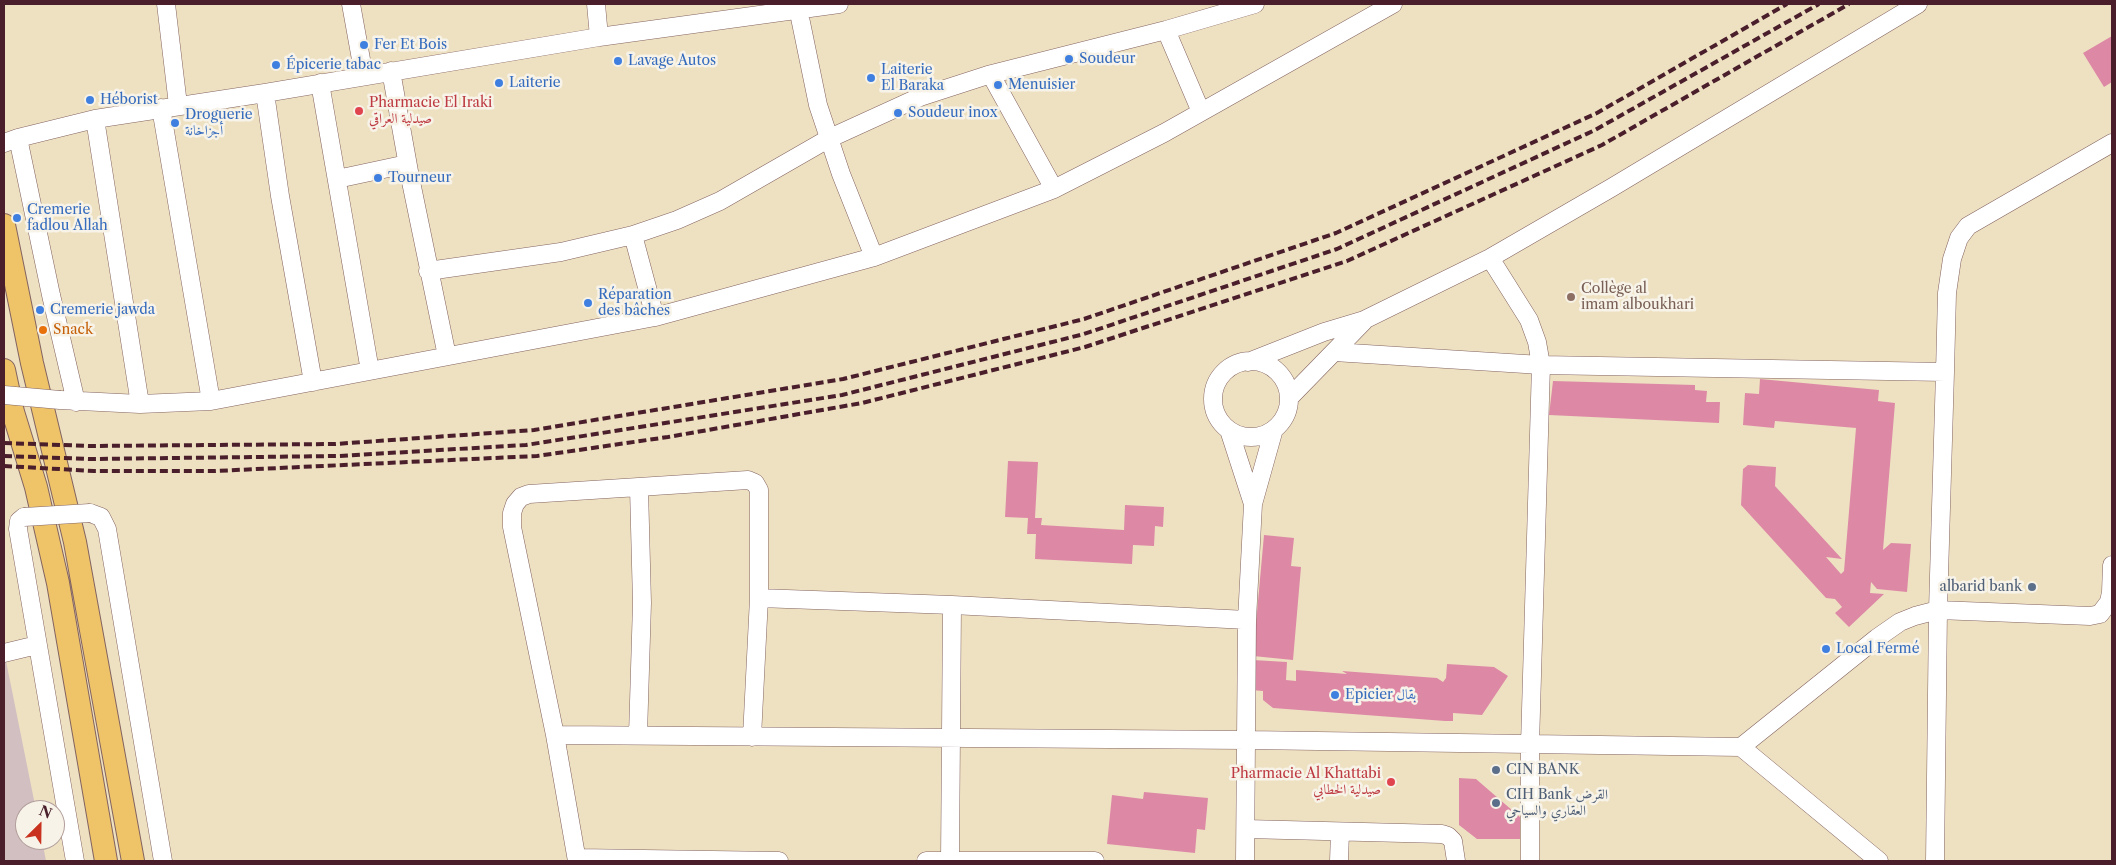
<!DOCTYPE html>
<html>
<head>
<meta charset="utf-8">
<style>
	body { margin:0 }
	#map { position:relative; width:2116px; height:865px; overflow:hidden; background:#eee1c2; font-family:"Libre Caslon Text",serif }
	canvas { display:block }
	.frame { position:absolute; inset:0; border:5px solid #4a1f2b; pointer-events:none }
	.north { position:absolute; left:15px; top:800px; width:50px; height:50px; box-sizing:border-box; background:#f7f3e8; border:1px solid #b29e9c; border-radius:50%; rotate:23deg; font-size:14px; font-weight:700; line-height:20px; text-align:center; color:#4a1f2b }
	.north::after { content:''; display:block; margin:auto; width:18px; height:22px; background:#c8321e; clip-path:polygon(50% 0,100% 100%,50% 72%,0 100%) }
</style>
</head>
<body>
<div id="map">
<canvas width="2116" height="865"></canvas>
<div class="frame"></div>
<div class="north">N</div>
</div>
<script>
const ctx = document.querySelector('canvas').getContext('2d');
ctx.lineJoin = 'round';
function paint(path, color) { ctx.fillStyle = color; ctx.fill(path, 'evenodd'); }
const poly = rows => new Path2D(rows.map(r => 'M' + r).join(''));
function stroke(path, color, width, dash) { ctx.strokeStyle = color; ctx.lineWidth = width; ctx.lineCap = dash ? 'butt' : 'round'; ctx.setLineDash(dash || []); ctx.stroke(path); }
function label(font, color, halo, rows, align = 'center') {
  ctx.font = font + ' "Libre Caslon Text",Amiri,serif'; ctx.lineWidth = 5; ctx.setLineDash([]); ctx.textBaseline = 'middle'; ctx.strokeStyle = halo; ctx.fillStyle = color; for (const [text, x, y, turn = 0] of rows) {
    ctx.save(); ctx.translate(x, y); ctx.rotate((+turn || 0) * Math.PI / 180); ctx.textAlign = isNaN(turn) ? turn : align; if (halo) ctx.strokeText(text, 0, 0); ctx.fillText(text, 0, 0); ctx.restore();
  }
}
paint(poly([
	[4,651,36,810,25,810,25,840,42,840,46,861,4,861]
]), '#d2bfc1');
paint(poly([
	[2112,36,2112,82,2104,87,2083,53],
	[1760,379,1879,390,1878,401,1895,403,1883,550,1891,543,1911,544,1907,592,1877,589,1871,582,1870,593,1884,594,1849,627,1835,613,1842,607,1835,599,1826,598,1741,505,1743,469,1748,465,1776,467,1775,486,1842,559,1826,557,1841,574,1844,571,1856,428,1775,421,1774,428,1743,425,1745,393,1759,394],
	[1553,381,1695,385,1695,390,1707,391,1706,402,1720,402,1719,423,1549,415],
	[1008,461,1038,462,1035,518,1042,518,1041,525,1124,530,1125,505,1164,507,1163,527,1155,526,1154,546,1133,545,1132,564,1035,559,1036,534,1027,534,1028,518,1005,517],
	[1264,535,1294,538,1291,566,1301,567,1293,660,1253,656],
	[1253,660,1287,662,1286,680,1296,681,1296,670,1347,674,1342,671,1437,678,1443,682,1446,678,1447,664,1494,667,1508,676,1482,715,1453,713,1453,721,1445,721,1273,708,1263,700,1263,691,1251,690],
	[1459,778,1476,779,1520,817,1520,839,1477,839,1459,825],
	[1144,792,1208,798,1205,830,1197,829,1195,853,1107,844,1112,795,1143,799]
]), '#dd89a6');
const minor = poly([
	[166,4,178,105],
	[351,4,364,76],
	[596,4,599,37],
	[798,8,818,105,841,174,874,257],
	[1166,30,1201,112],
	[391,71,410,177,447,356],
	[991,75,1054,189],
	[320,83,370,371],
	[265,93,280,196,313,382],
	[161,108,211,401],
	[95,119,140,404],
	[18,138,51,295,76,402],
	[4,143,18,138,95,119,265,93,599,37,839,4],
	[337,179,407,164],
	[633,235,655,317],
	[1490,258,1529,320,1537,342,1541,365,1530,745,1530,861],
	[428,271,561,252,633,235,677,220,720,201,828,139,920,97,988,75,1166,30,1255,4],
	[1334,352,1541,365,1945,372],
	'1213 399a38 38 0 1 1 76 0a38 38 0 1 1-76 0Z',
	[1248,362,1324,332,1364,320,1490,258,1611,188,1918,4],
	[1289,398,1364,321],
	[60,400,140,404,211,401,655,317,874,257,1054,189,1164,133,1393,4],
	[1229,430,1253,504],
	[90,513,101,517,107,529,163,861],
	[24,517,19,521,18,529,75,861],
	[759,598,952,605,1247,620],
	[4,653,37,645],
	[555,735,1247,740,1741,747,1879,861],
	[638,735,642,603,639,488],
	[1741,747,1877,638,1900,622,1915,616,1938,610,2090,616,2100,614,2109,602,2111,592,2112,565],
	[1246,829,1442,834,1448,836,1453,841,1456,861],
	[577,858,779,861],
	[577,861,555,735,512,527,512,513,515,504,521,497,529,494,748,480,755,483,759,490,759,598,752,737],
	[926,861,1095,861],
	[950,861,952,605],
	[1245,861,1247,620,1253,504,1274,429],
	[1339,861,1340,832],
	[1935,861,1938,610,1945,372,1947,293,1952,259,1959,238,1968,226,2112,143]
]);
const major = poly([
	[4,225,32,363,75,542,133,861],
	[4,370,13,412,36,487,58,583,106,861]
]);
stroke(minor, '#836360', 19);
stroke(major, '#836360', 24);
stroke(minor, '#fff', 18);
stroke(major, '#efc469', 22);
stroke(poly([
	[4,443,90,446,335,444,534,430,843,379,1084,319,1336,233,1597,113,1787,4],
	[4,456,91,459,338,456,526,445,842,395,1084,334,1337,249,1595,130,1819,4],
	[4,466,94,471,215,471,537,456,668,437,862,403,1085,347,1347,261,1602,145,1849,4]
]), '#4a1f2b', 4, [8, 4]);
const minorBridge = poly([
	[4,395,60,400],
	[24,517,90,513]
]);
stroke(minorBridge, '#836360', 19, []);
stroke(minorBridge, '#fff', 18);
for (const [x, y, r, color] of [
	[364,45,5,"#3f7fe0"],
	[1069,59,5,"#3f7fe0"],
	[618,61,5,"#3f7fe0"],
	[276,65,5,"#3f7fe0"],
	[871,78,5,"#3f7fe0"],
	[499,83,5,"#3f7fe0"],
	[998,85,5,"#3f7fe0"],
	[90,100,5,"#3f7fe0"],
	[359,111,5,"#e0444e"],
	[898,113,5,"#3f7fe0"],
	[175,123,5,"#3f7fe0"],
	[378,178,5,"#3f7fe0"],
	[17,218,5,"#3f7fe0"],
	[1571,297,5,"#8d6e63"],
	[588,303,5,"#3f7fe0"],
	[40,310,5,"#3f7fe0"],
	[43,330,5,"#e8710a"],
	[2032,587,5,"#5c6f8a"],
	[1826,649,5,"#3f7fe0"],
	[1335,695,5,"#3f7fe0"],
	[1496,770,5,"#5c6f8a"],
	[1391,782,5,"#e0444e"],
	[1496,803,5,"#5c6f8a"]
]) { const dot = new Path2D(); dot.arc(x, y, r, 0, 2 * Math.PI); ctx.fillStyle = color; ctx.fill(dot); stroke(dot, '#f7f3e8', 2); }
label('14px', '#366cbe', '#f7f3e8', [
	["Fer Et Bois",374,45],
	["Soudeur",1079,59],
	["Lavage Autos",628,61],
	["Épicerie tabac",286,65],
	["Laiterie",881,70],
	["El Baraka",881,86],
	["Laiterie",509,83],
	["Menuisier",1008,85],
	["Héborist",100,100],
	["Soudeur inox",908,113],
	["Droguerie",185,115],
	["أجزاخانة",185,131],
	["Tourneur",388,178],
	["Cremerie",27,210],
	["fadlou Allah",27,226],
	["Réparation",598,295],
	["des bâches",598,311],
	["Cremerie jawda",50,310],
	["Local Fermé",1836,649],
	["Epicier بقال",1345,695]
], 'left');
label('14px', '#be3a42', '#f7f3e8', [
	["Pharmacie El Iraki",369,103],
	["صيدلية العراقي",369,119],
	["Pharmacie Al Khattabi",1381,774,"right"],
	["صيدلية الخطابي",1381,790,"right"]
], 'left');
label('14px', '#785e54', '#f7f3e8', [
	["Collège al",1581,289],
	["imam alboukhari",1581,305]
], 'left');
label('14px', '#c56008', '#f7f3e8', [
	["Snack",53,330]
], 'left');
label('14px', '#4e5e75', '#f7f3e8', [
	["albarid bank",2022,587,"right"],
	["CIN BANK",1506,770],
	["CIH Bank القرض",1506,795],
	["العقاري والسياحي",1506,811]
], 'left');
</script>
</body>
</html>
